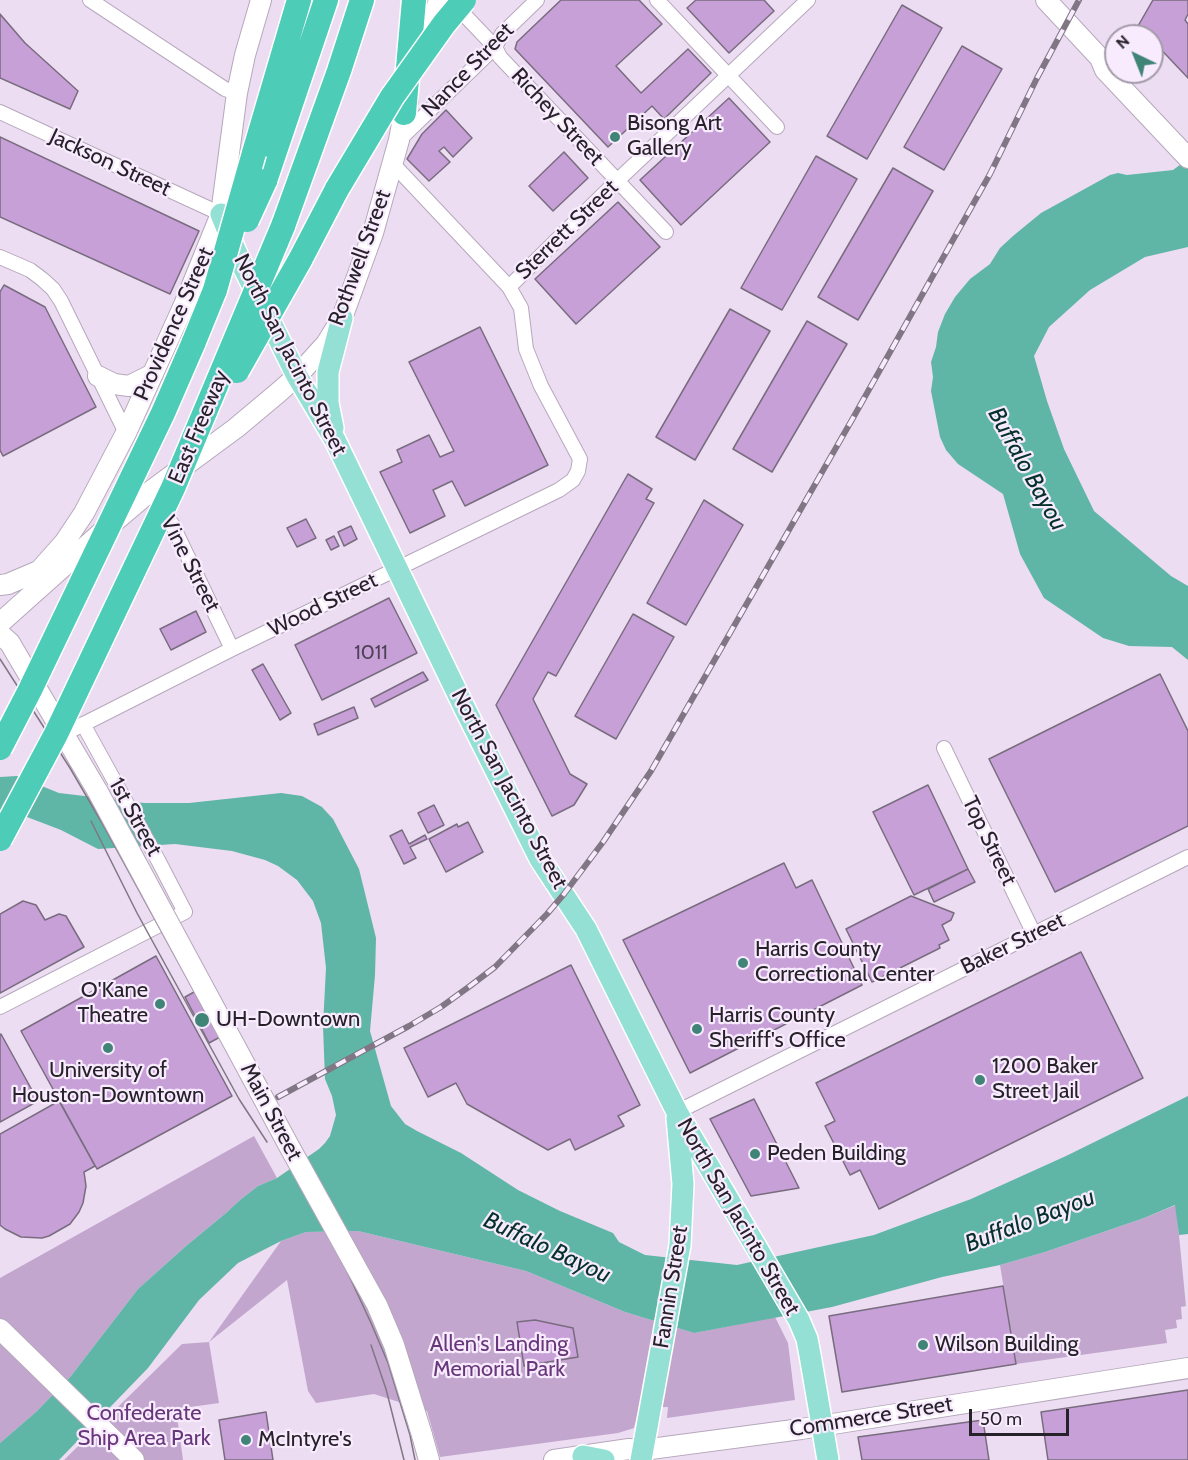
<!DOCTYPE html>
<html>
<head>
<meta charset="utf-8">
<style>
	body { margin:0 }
	#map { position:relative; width:1188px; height:1460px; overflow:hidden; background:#ecddf2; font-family:Cabin,sans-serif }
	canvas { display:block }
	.north { position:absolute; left:1104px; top:24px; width:60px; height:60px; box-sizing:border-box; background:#f7ebfd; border:2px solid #a49ba9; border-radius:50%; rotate:317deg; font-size:16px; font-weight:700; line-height:24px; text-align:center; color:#27222a }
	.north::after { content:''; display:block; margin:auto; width:21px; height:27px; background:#408478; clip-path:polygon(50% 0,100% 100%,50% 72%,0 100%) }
	.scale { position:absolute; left:969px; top:1409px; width:100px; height:27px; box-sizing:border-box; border:3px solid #27222a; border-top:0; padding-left:8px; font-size:18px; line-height:21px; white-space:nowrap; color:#27222a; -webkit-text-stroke:4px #f7ebfd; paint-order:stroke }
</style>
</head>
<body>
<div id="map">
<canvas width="1188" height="1460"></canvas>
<div class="north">N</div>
<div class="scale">50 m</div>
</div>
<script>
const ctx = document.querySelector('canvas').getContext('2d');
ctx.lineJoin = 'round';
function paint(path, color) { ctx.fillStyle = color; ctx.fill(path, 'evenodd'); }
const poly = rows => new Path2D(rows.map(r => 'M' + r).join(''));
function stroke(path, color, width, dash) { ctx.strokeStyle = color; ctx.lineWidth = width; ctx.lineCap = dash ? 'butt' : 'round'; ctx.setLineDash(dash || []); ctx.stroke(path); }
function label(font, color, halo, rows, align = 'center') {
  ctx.font = font + ' Cabin,sans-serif'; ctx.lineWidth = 4.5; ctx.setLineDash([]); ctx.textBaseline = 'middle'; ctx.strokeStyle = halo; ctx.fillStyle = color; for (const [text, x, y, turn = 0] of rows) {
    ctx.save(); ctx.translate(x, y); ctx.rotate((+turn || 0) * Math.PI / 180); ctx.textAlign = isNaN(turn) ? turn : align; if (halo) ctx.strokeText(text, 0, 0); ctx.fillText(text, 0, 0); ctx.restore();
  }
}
paint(poly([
	[254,1136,277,1178,258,1186,240,1200,226,1213,186,1246,138,1289,71,1376,36,1412,0,1443,0,1278],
	[1176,1205,1186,1306,1181,1307,1182,1319,1176,1320,1177,1328,1165,1330,1167,1343,1016,1364,1000,1265,1045,1252,1144,1218],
	[358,1231,526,1271,625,1312,694,1333,775,1317,788,1343,795,1400,667,1418,668,1407,639,1408,634,1428,618,1433,440,1457,427,1411,374,1394,316,1403,308,1391,287,1280,209,1342,219,1403,176,1409,183,1460,64,1460,182,1344,209,1342,281,1241,306,1232]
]), '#c2a6ce');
paint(poly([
	[1188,159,1188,247,1145,257,1090,290,1049,327,1034,356,1047,401,1064,449,1094,511,1171,576,1188,586,1188,660,1172,647,1129,646,1103,638,1044,598,1020,554,1003,494,958,464,946,450,940,437,931,391,933,377,931,362,936,347,938,332,945,314,955,297,970,279,990,264,1000,248,1013,236,1041,213,1110,175,1118,173,1127,175,1173,170],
	[17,776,59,793,144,803,189,803,281,793,302,796,322,807,333,819,359,869,376,938,375,975,370,1031,391,1106,405,1124,417,1131,461,1153,518,1190,560,1211,613,1233,619,1242,645,1255,737,1265,874,1235,971,1199,1066,1156,1188,1096,1188,1234,1179,1235,1175,1205,1144,1218,1045,1252,1000,1265,942,1277,832,1307,694,1333,625,1312,526,1271,358,1231,306,1232,281,1241,238,1263,199,1300,148,1368,59,1460,0,1460,0,1443,36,1412,71,1376,138,1289,186,1246,226,1213,240,1200,258,1186,277,1178,319,1149,325,1143,330,1136,336,1115,332,1096,325,1079,323,1026,326,968,321,923,313,901,297,880,278,866,265,860,232,851,175,844,98,849,61,830,27,817,0,813,0,777]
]), '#5fb6a6');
const building = poly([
	[561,0,639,0,662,24,616,66,641,93,688,49,711,73,664,119,652,106,608,147,515,49,517,42,561,0],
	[696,0,764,0,774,11,729,53,687,8,696,0],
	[1153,0,1188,0,1188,14,1185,20,1188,24,1188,78,1152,40,1152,36,1148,36,1138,26,1153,0],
	[902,5,942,28,867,159,827,136,902,5],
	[0,14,25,43,78,91,70,109,0,78,0,14],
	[962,46,1002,69,944,170,904,147,962,46],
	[729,98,770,142,681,225,640,180,729,98],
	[446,110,472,138,453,157,444,147,439,151,450,162,429,181,407,159,422,134,446,110],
	[0,137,199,231,170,294,0,217,0,137],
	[564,152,588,178,553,211,529,186,564,152],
	[816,156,857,179,782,310,741,288,816,156],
	[893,168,933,191,858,320,818,297,893,168],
	[618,202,660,247,576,324,535,279,618,202],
	[4,285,45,307,96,407,3,456,0,450,0,292,4,285],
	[730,309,770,331,695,460,656,437,730,309],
	[807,321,847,344,772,472,733,449,807,321],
	[480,327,548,465,465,506,452,481,433,490,445,516,410,533,380,472,402,462,397,450,429,435,440,457,454,451,409,362,480,327],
	[628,474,652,489,646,499,654,503,556,676,548,672,533,699,570,774,587,784,574,805,552,816,496,705,628,474],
	[704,500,743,525,686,625,647,603,704,500],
	[306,519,316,538,297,547,287,528,306,519],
	[351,526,357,539,344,546,338,532,351,526],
	[334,536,339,546,331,550,326,540,334,536],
	[389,598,417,653,322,700,295,645,389,598],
	[196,611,206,632,171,650,160,629,196,611],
	[633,614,674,637,616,739,575,716,633,614],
	[263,664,291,713,280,720,252,670,263,664],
	[423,672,428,680,375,707,371,699,423,672],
	[1160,674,1188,731,1188,826,1055,892,989,759,1160,674],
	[354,707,358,718,318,735,314,724,354,707],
	[928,785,968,869,914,895,873,812,928,785],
	[434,805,444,825,428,833,418,813,434,805],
	[468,822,483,852,446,872,429,839,457,824,458,827,468,822],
	[402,830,409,844,425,835,427,839,410,847,416,858,404,864,390,836,402,830],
	[784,863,796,888,812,880,862,985,690,1073,623,940,784,863],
	[968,869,975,882,934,902,928,889,968,869],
	[911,896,954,913,951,920,942,925,949,940,939,945,940,948,872,982,846,929,911,896],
	[23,901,36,905,45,920,59,914,66,916,84,947,0,993,0,914,23,901],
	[1081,952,1143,1078,879,1209,860,1170,850,1175,825,1126,835,1121,816,1083,1081,952],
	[156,956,232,1096,97,1169,21,1031,156,956],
	[571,965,640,1105,618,1116,624,1126,575,1150,570,1139,548,1150,467,1104,456,1083,428,1097,404,1048,571,965],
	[196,991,220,1037,209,1043,185,997,196,991],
	[1,1034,38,1101,0,1122,0,1035,1,1034],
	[754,1099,799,1188,751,1196,710,1119,754,1099],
	[59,1101,95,1166,84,1172,86,1186,83,1203,79,1212,70,1224,49,1236,42,1238,21,1237,5,1229,0,1225,0,1134,59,1101],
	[1003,1286,1016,1364,842,1392,829,1316,1003,1286],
	[535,1320,573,1328,578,1357,524,1366,517,1322,535,1320],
	[1188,1390,1188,1460,1048,1460,1041,1412,1188,1390],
	[266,1412,273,1460,225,1460,219,1420,266,1412],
	[983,1420,989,1460,862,1460,858,1437,983,1420]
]);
paint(building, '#c7a0d8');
stroke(building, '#796c7f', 1.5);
const street = poly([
	[90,0,225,89,237,93],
	[657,0,777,127],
	[453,3,495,47,500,57,666,232],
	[0,112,221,214],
	[399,140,495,47,502,34,537,0],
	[0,257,30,270,42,279,53,289,61,301,126,433],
	[509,287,617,181,808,0],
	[159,507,172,524,232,649],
	[64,734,232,649,559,490,573,480,578,471,580,459,541,386,526,349,521,308,509,287,393,164],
	[944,748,1034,934],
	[0,1007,185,912,158,860,83,724],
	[677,1112,1188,857]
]);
const secondary = poly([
	[1046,0,1100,58,1105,70,1188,158],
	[425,44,439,0],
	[98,376,114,384,129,386,153,374],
	[31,580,64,543,84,513,126,433,184,305,221,214,237,93,245,55,261,0],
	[0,585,8,584,41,570],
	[0,623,102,532,148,493,236,428,279,392,297,376,326,344,342,318,373,233,399,140,404,113,408,101],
	[0,634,10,643,14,650,98,792],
	[0,1329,134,1460],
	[422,1435,429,1460],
	[554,1460,629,1449,643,1450,801,1429,1188,1368]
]);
const primary = poly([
	[221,214,236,252,297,376,335,440,465,709,540,859,586,929,677,1112,799,1320,807,1339,810,1355,828,1460],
	[333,428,328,403,328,372,342,318],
	[583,1456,604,1460],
	[641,1460,680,1245,683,1184,677,1118]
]);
const highway = poly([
	[404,113,414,0],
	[254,153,299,0],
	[265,181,326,0],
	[283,226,339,71,362,0],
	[300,260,337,189],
	[193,344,215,290]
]);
stroke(street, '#b6a8bc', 16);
stroke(secondary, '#b6a8bc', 22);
stroke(primary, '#fff', 24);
stroke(highway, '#fff', 27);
stroke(street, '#fff', 14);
stroke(secondary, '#fff', 20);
stroke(primary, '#94e0d4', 21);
stroke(highway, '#4dccb7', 24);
stroke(poly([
	[0,659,70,768,102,823,345,1267,371,1323,388,1363,410,1435,415,1460],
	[91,821,137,913,239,1099,267,1142],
	[371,1345,386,1389,404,1460]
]), '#807684', 1.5);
const rail = poly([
	[278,1097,409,1026,441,1007,470,986,495,967,547,914,564,894,603,842,651,771,853,418,990,174,1037,78,1079,0]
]);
stroke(rail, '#807684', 6);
stroke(rail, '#f7ebfd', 4, [11]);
const secondaryBridge = poly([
	[98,792,289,1146,377,1305,394,1345,422,1435]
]);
const highwayBridge = poly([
	[337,189,392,97,444,24,464,0],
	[247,220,265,181],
	[215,290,254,153],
	[237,371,300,260],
	[0,748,30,690,163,413,193,344],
	[0,839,56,734,173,488,283,226]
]);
stroke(secondaryBridge, '#b6a8bc', 22, []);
stroke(highwayBridge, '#fff', 27, []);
stroke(secondaryBridge, '#fff', 20);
stroke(highwayBridge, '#4dccb7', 24);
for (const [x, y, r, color] of [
	[615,137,6,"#408478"],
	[743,963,6,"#408478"],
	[160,1004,6,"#408478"],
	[202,1020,8,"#408478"],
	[697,1029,6,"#408478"],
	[108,1048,6,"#408478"],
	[980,1080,6,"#408478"],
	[755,1154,6,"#408478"],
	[923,1345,6,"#408478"],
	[246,1440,6,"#408478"]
]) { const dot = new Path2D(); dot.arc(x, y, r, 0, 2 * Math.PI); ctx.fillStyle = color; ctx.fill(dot); stroke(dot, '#f7ebfd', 2); }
label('20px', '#4f4256', null, [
	["1011",371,653]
]);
label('22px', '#27222a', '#f7ebfd', [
	["Nance Street",468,70,-46],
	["Richey Street",557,117,47],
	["Jackson Street",110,163,25],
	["Sterrett Street",567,230,-44],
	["Rothwell Street",360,258,-70],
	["Providence Street",174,324,-66],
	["North San Jacinto Street",290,355,63],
	["East Freeway",199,427,-67],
	["Vine Street",190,564,63],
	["Wood Street",323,605,-26],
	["North San Jacinto Street",509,789,62],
	["1st Street",135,817,61],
	["Top Street",989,841,64],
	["Baker Street",1013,944,-26],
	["Main Street",271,1112,62],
	["North San Jacinto Street",738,1217,60],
	["Fannin Street",671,1287,-81],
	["Commerce Street",871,1417,-9]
]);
label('22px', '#27222a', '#f7ebfd', [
	["Bisong Art",627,124],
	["Gallery",627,149],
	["Harris County",755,950],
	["Correctional Center",755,975],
	["O'Kane",148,991,"right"],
	["Theatre",148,1016,"right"],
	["Harris County",709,1016],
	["Sheriff's Office",709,1041],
	["UH-Downtown",216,1020],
	["1200 Baker",992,1067],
	["Street Jail",992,1092],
	["University of",108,1071,"center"],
	["Houston-Downtown",108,1096,"center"],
	["Peden Building",767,1154],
	["Wilson Building",935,1345],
	["McIntyre's",258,1440]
], 'left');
label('22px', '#68377b', '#f7ebfd', [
	["Allen's Landing",499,1345],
	["Memorial Park",499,1370],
	["Confederate",144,1414],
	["Ship Area Park",144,1439]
]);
label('italic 24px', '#06322b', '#f7ebfd', [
	["Buffalo Bayou",1027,469,61],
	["Buffalo Bayou",1030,1221,-21],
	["Buffalo Bayou",547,1248,25]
]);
</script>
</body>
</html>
